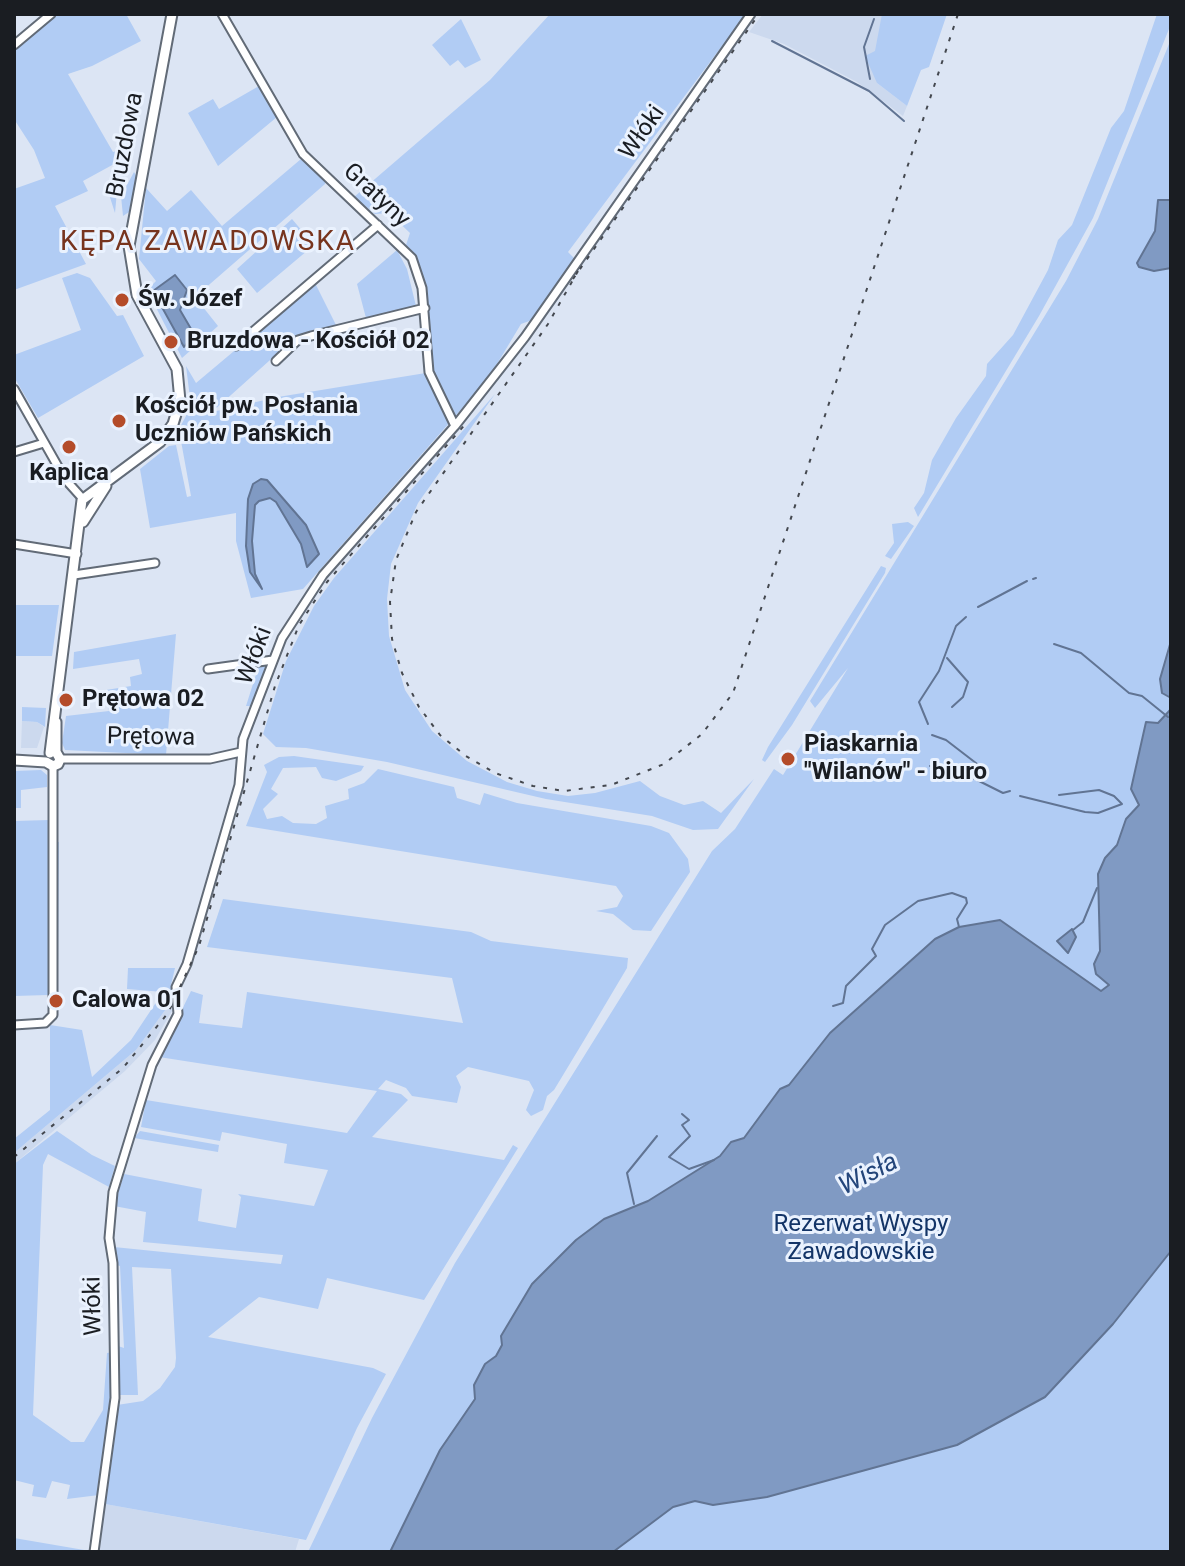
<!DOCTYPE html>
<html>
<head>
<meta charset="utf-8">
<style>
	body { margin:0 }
	#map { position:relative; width:1185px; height:1566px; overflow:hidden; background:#dce5f4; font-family:Roboto,sans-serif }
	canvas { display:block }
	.frame { position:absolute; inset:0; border:16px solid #1a1d22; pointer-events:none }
</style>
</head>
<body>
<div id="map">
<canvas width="1185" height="1566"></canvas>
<div class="frame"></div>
</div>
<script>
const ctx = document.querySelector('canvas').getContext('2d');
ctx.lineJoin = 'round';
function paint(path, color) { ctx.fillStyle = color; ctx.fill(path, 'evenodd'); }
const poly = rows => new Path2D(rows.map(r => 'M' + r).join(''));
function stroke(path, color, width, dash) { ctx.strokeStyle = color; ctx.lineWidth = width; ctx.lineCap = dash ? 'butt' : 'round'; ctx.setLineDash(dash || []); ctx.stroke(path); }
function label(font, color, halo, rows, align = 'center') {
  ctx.font = font + ' Roboto,sans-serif'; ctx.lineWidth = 6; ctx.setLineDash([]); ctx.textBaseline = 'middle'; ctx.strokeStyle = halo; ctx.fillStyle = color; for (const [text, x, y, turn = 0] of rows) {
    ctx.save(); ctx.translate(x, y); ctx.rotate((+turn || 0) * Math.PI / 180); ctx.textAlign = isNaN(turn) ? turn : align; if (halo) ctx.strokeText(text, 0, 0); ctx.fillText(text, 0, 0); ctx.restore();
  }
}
paint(poly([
	[763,14,903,14,877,83,907,106,903,116,857,82,784,44,749,32],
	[22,721,37,722,44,727,37,748,21,748],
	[174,998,176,1004,155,1040,125,1071,14,1164,14,1153,136,1050],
	[105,1504,299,1539,295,1552,98,1552]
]), '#ccd9ee');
paint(poly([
	[58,14,126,14,141,41,92,66,68,74,113,152,133,147,125,158,83,181,88,191,55,206,86,264,14,290,14,189,45,178,34,150,14,119,14,51],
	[550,14,746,14,568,252,575,259,532,320,521,324,488,379,303,589,251,598,236,541,236,513,150,528,140,469,169,446,176,445,187,497,191,496,181,441,179,438,172,442,186,416,190,398,186,366,196,383,315,283,336,325,298,335,212,412,278,397,432,372,427,294,417,260,406,245,410,233,389,213,375,214,354,197,490,80],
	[253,484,273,488,281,495,306,525,319,554,307,566,301,544,276,502,270,498,259,501,255,505,252,541,255,574,261,589,250,572,246,546,248,499],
	[882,14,947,14,929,67,921,70,907,106,877,83,865,56,875,51],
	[1157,14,1171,14,1171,24,1093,218,1039,316,918,517,914,508,924,493,932,460,956,418,986,376,987,364,1013,335,1048,270,1058,240,1072,225,1111,128,1124,111],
	[461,19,481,60,465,68,458,60,450,66,432,45],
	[1171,39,1171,1552,308,1552,372,1418,455,1263,712,851,735,829,774,769,783,775,848,668,815,708,810,701,1066,281,1098,219],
	[259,86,277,117,218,166,188,113,213,99,219,109],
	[301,159,325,180,325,184,195,297,218,326,182,358,147,290,156,281,139,259,146,188,167,211,191,190,222,226],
	[126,172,117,191,115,213,106,185],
	[134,172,137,177,129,212,123,216,121,196],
	[292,219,314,245,257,293,237,269],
	[397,250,407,269,416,306,366,318,357,284],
	[77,273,90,278,117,316,123,315,144,356,38,418,14,377,14,355,81,330,62,278],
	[495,394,418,503,391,564,387,599,389,636,405,690,432,731,467,761,507,782,537,791,568,796,595,793,640,781,660,796,684,805,703,801,721,813,754,779,718,829,693,830,652,816,546,799,387,762,306,748,276,747,263,734,286,661,314,606,334,578],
	[908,522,914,526,891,559,885,556,894,543,892,524],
	[881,566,886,568,885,573,792,725,765,762,762,760,768,747],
	[14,605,59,605,52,656,14,656],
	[176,634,166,755,65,750,62,743,66,716,109,711,106,690,131,686,130,677,142,674,139,659,73,669,74,652],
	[266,664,253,706,246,706,259,665],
	[22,707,46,708,45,727,37,722,22,721],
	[294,756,364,766,361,771,336,781,322,778,316,767,283,768,271,789,278,794,263,809,267,819,282,816,293,823,316,824,327,818,325,806,349,799,348,789,364,783,378,769,454,787,457,798,480,805,484,793,517,803,651,826,669,833,688,859,690,872,651,931,633,930,613,914,596,911,617,907,623,896,616,886,246,826,267,772,264,765,279,757],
	[41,770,47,775,47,787,21,790,21,808,14,808,14,771],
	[49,820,48,995,14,996,14,821],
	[55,842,59,842,58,968,55,968],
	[223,899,471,932,491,941,628,958,627,968,583,1042,554,1090,547,1096,543,1110,531,1116,526,1110,534,1090,529,1081,468,1067,456,1076,461,1087,457,1103,412,1096,406,1088,386,1080,378,1089,401,1094,408,1100,372,1137,504,1160,513,1145,518,1148,424,1300,327,1278,318,1309,259,1297,208,1337,373,1368,386,1374,357,1428,306,1540,105,1504,117,1405,143,1401,160,1388,175,1367,176,1358,171,1269,132,1267,138,1395,118,1395,118,1346,124,1348,120,1266,116,1265,114,1247,281,1264,283,1255,143,1242,146,1212,114,1206,124,1174,202,1189,198,1221,236,1228,241,1197,238,1194,314,1206,328,1170,284,1163,287,1144,222,1132,220,1141,141,1127,146,1100,347,1133,377,1091,159,1057,191,991,203,995,199,1023,242,1028,247,992,463,1023,452,978,207,947],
	[128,968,175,968,171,985,174,998,136,1050,14,1153,14,1139,50,1110,50,1025,82,1030,92,1077,131,1040,163,992,127,989],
	[57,1131,92,1155,115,1166,109,1187,48,1154,43,1165,33,1415,71,1442,84,1442,103,1410,107,1353,113,1352,111,1417,99,1495,67,1499,70,1485,52,1481,46,1498,32,1496,34,1485,14,1480,14,1164],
	[140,1131,219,1145,218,1152,134,1138],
	[14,1538,90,1551,90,1552,14,1552]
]), '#b1ccf4');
const water = poly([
	[1158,200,1171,200,1171,268,1154,271,1139,267,1137,263,1155,231,1158,200],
	[175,275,187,290,180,310,194,334,184,347,153,291,175,275],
	[261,479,267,480,306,525,319,554,307,567,301,544,276,502,270,498,259,501,255,505,252,541,255,574,262,589,250,572,246,546,248,499,253,484,261,479],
	[1171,641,1171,698,1162,693,1160,679,1171,641],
	[1171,709,1171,1251,1113,1324,1045,1397,957,1445,767,1497,713,1505,695,1501,673,1507,613,1552,390,1552,440,1450,475,1399,474,1385,485,1364,496,1356,502,1345,501,1336,532,1284,576,1240,604,1219,648,1201,720,1156,731,1142,744,1138,780,1089,789,1085,830,1033,935,939,959,927,1000,920,1101,991,1109,985,1096,974,1094,964,1100,951,1098,874,1105,858,1117,845,1126,819,1139,805,1131,789,1146,722,1158,723,1171,709],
	[1072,929,1076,937,1068,953,1057,941,1072,929]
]);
paint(water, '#809ac3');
stroke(water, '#617493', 2);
stroke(poly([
	[772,41,869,91,904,121],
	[870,79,864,47,874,19],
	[1033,579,1036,578],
	[978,607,1027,581],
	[1054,644,1081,653,1129,693,1142,696,1168,717],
	[947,658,968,682,963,697,952,707],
	[928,724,919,702,939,671,956,626,966,617],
	[932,735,946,740,985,770],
	[930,766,963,773,1003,793,1010,791],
	[1020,796,1085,812,1098,813,1122,804,1114,796,1099,790,1059,795],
	[1073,930,1083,922,1097,888],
	[833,1006,843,1003,846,986,876,956,872,949,885,925,918,901,952,893,966,898,967,903,957,919,959,927],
	[682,1114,689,1120,682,1125,690,1136,669,1157,689,1169,714,1160],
	[634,1204,627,1173,657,1136]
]), '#617493', 2);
const street = poly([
	[222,14,303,154,412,258,422,288,429,372,455,426],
	[14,45,51,14],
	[236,346,378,225],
	[276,361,298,340,311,336,425,308],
	[14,389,65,479,83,499],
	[14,452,44,443],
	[14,544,77,554],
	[74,575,155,563],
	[208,669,273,660],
	[60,759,210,759,241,752],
	[14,1025,45,1023,53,1015,53,766],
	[94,1552,115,1398,113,1263,109,1238,113,1192,152,1065,178,1014,176,987,187,964,239,785,243,739,282,638,323,575,455,426,525,337,751,14]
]);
const secondary = poly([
	[83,522,106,486],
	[56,752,56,722],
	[50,753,82,500,160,442,173,424,180,401,177,369,137,295,129,246,172,14],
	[14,760,46,762],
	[46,762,53,766,58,764,60,759,56,752]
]);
stroke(street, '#626b77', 11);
stroke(secondary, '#626b77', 13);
stroke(street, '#fff', 7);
stroke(secondary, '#fff', 9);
stroke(poly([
	[578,271,548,324,416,512,396,560,390,602,392,639,402,673,419,707,440,735,466,756,495,773,533,786,564,791,611,785,664,764,702,734,733,693,958,14],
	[573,279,759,14],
	[14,1157,123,1068,168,1013,199,946,275,686,299,625,327,582,468,421]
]), '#44484f', 2, [4, 8]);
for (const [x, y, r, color] of [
	[122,300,8,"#b44c2a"],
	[171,342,8,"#b44c2a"],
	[119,421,8,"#b44c2a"],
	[69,447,8,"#b44c2a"],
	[66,700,8,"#b44c2a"],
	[788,759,8,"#b44c2a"],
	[56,1001,8,"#b44c2a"]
]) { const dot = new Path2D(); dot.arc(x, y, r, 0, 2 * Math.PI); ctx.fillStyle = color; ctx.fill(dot); stroke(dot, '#eaf2fe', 3); }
label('24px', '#1a1d22', '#eaf2fe', [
	["Włóki",643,133,-55],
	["Bruzdowa",126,145,-79],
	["Gratyny",376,196,43],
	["Włóki",255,656,-69],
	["Prętowa",151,738,1],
	["Włóki",94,1306,-91]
]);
label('bold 24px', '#1a1d22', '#eaf2fe', [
	["Św. Józef",138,300],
	["Bruzdowa - Kościół 02",187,342],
	["Kościół pw. Posłania",135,407],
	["Uczniów Pańskich",135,435],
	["Kaplica",69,474,"center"],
	["Prętowa 02",82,700],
	["Piaskarnia",804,745],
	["\"Wilanów\" - biuro",804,773],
	["Calowa 01",72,1001]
], 'left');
label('24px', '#133467', '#eaf2fe', [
	["Rezerwat Wyspy",861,1225],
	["Zawadowskie",861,1253]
]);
label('italic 26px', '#23457a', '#eaf2fe', [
	["Wisła",869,1175,-27]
]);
ctx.letterSpacing = '2px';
label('28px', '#77341e', '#eaf2fe', [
	["KĘPA ZAWADOWSKA",208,243]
]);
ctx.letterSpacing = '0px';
</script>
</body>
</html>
